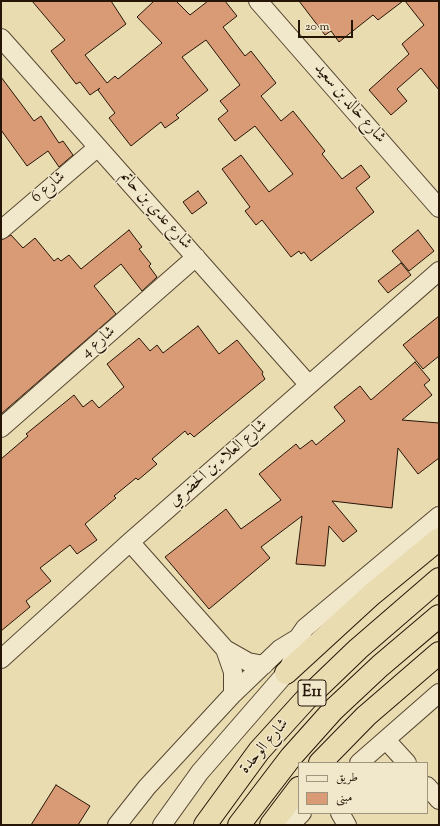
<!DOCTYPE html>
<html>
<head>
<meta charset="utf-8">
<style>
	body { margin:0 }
	#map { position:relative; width:440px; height:826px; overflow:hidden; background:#eadcb1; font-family:"Sorts Mill Goudy",Amiri,serif }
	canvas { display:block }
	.frame { position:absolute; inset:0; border:2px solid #251506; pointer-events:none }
	.legend { position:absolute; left:298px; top:762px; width:130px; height:52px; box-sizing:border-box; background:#f1e8cc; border:1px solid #9f947d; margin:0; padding:5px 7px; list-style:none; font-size:12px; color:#251506 }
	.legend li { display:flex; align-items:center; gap:8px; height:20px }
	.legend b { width:20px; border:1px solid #9f947d }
	.scale { position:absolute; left:298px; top:20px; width:55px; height:18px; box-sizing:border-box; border:2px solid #251506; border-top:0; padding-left:5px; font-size:12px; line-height:14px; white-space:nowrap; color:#251506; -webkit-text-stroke:3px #f1e8cc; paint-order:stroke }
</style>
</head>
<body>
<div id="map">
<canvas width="440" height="826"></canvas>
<div class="frame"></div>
<ul class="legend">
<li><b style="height:5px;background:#f1e8cc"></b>طريق</li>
<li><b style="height:11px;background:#d99a76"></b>مبنى</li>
</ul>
<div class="scale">20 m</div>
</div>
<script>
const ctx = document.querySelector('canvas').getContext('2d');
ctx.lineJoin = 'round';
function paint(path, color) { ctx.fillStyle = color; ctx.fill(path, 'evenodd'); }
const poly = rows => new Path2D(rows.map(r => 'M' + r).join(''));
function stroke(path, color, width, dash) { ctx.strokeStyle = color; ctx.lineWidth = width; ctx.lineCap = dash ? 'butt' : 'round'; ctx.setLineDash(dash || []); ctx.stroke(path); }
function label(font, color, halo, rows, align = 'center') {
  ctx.font = font + ' "Sorts Mill Goudy",Amiri,serif'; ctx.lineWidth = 3; ctx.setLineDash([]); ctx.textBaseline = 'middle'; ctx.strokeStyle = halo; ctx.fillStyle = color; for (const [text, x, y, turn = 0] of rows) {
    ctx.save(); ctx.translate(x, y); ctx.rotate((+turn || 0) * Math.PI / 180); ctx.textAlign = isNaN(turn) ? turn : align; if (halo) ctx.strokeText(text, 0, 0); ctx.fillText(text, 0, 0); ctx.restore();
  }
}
const building = poly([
	[32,1,111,1,126,24,85,55,107,83,115,76,118,79,162,43,137,17,154,1,176,1,190,15,208,1,225,1,237,16,223,27,245,56,251,51,276,83,261,96,281,121,293,111,325,151,322,154,342,179,361,165,370,177,356,188,374,212,311,261,304,252,301,254,299,251,291,257,262,220,256,225,245,211,250,207,222,169,241,155,269,192,293,174,255,126,235,141,218,119,228,111,220,101,240,85,206,40,182,57,208,90,176,115,179,118,165,128,161,122,131,146,109,118,115,113,98,90,100,88,90,95,80,82,76,84,51,51,65,40,32,1],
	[299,1,403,1,378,20,373,15,339,42,331,31,325,35,299,1],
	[405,1,439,1,439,90,421,68,397,89,407,101,391,115,369,90,409,54,402,44,424,25,405,1],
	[1,77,34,121,41,116,59,143,63,141,73,155,59,167,48,151,27,166,1,130,1,77],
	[198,191,207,203,192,214,183,202,198,191],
	[129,230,142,247,139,249,151,264,149,266,157,277,142,291,121,264,94,286,116,314,1,414,1,240,11,235,23,248,35,238,54,261,58,258,61,261,69,255,81,269,129,230],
	[418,230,434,251,409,271,392,251,418,230],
	[401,263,411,275,388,293,378,281,401,263],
	[439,316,439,356,423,369,403,345,439,316],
	[198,326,219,354,237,340,263,372,262,374,265,379,194,437,190,433,188,435,185,431,152,459,157,464,138,480,136,478,114,496,116,498,85,524,97,540,77,554,70,545,40,568,51,581,26,601,30,607,1,631,1,459,28,436,26,434,74,395,83,407,92,400,99,408,124,387,107,364,139,338,150,351,157,345,163,353,198,326],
	[415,362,430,380,424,385,432,395,402,420,439,423,439,458,418,474,398,448,392,508,332,501,357,531,343,542,329,526,325,566,296,564,302,516,261,547,270,558,209,609,165,557,226,509,241,529,281,500,259,474,296,444,300,449,312,440,316,445,345,421,334,407,360,386,371,400,415,362],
	[56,785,90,806,78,825,31,825,56,785]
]);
paint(building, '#d99a76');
stroke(building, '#251506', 1);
const minor = poly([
	[258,1,439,208],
	[1,38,309,385],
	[1,230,98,147],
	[1,428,196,257],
	[130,542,225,649,248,662,264,665],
	[225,649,233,672,233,694],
	[1,659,130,542,439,271],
	[386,740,407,763],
	[359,763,439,693],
	[427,786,439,800],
	[340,813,347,825],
	[117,825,147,787,233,694,280,649,298,638],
	[162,825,200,772,286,673,292,661,298,638,305,628,439,516],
	[290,825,302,813]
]);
const highway = poly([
	[286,673,371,595,439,539],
	[320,763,366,716,439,653],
	[205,825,259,751,307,698,358,649,439,579],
	[239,825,291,757,333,710,380,666,439,616],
	[271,825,299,788]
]);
stroke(minor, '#564731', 20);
stroke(highway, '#251506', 24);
stroke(minor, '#f1e8cc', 18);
stroke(highway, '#eadcb1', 22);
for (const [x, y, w] of [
	[312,693,28]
]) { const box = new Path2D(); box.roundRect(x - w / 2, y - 13, w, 26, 3); ctx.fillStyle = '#f1e8cc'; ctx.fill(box); stroke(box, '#251506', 1); }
label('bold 15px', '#251506', null, [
	["E11",312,693]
]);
label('16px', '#251506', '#f1e8cc', [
	["شارع خالد بن سعيد",349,104,49],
	["شارع 6",49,188,-41],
	["شارع عدي بن حاتم",155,211,48],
	["شارع 4",99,343,-41],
	["شارع العلاء بن الحضرمي",219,464,-41],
	["شارع الوحدة",265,747,-50]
]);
</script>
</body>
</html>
